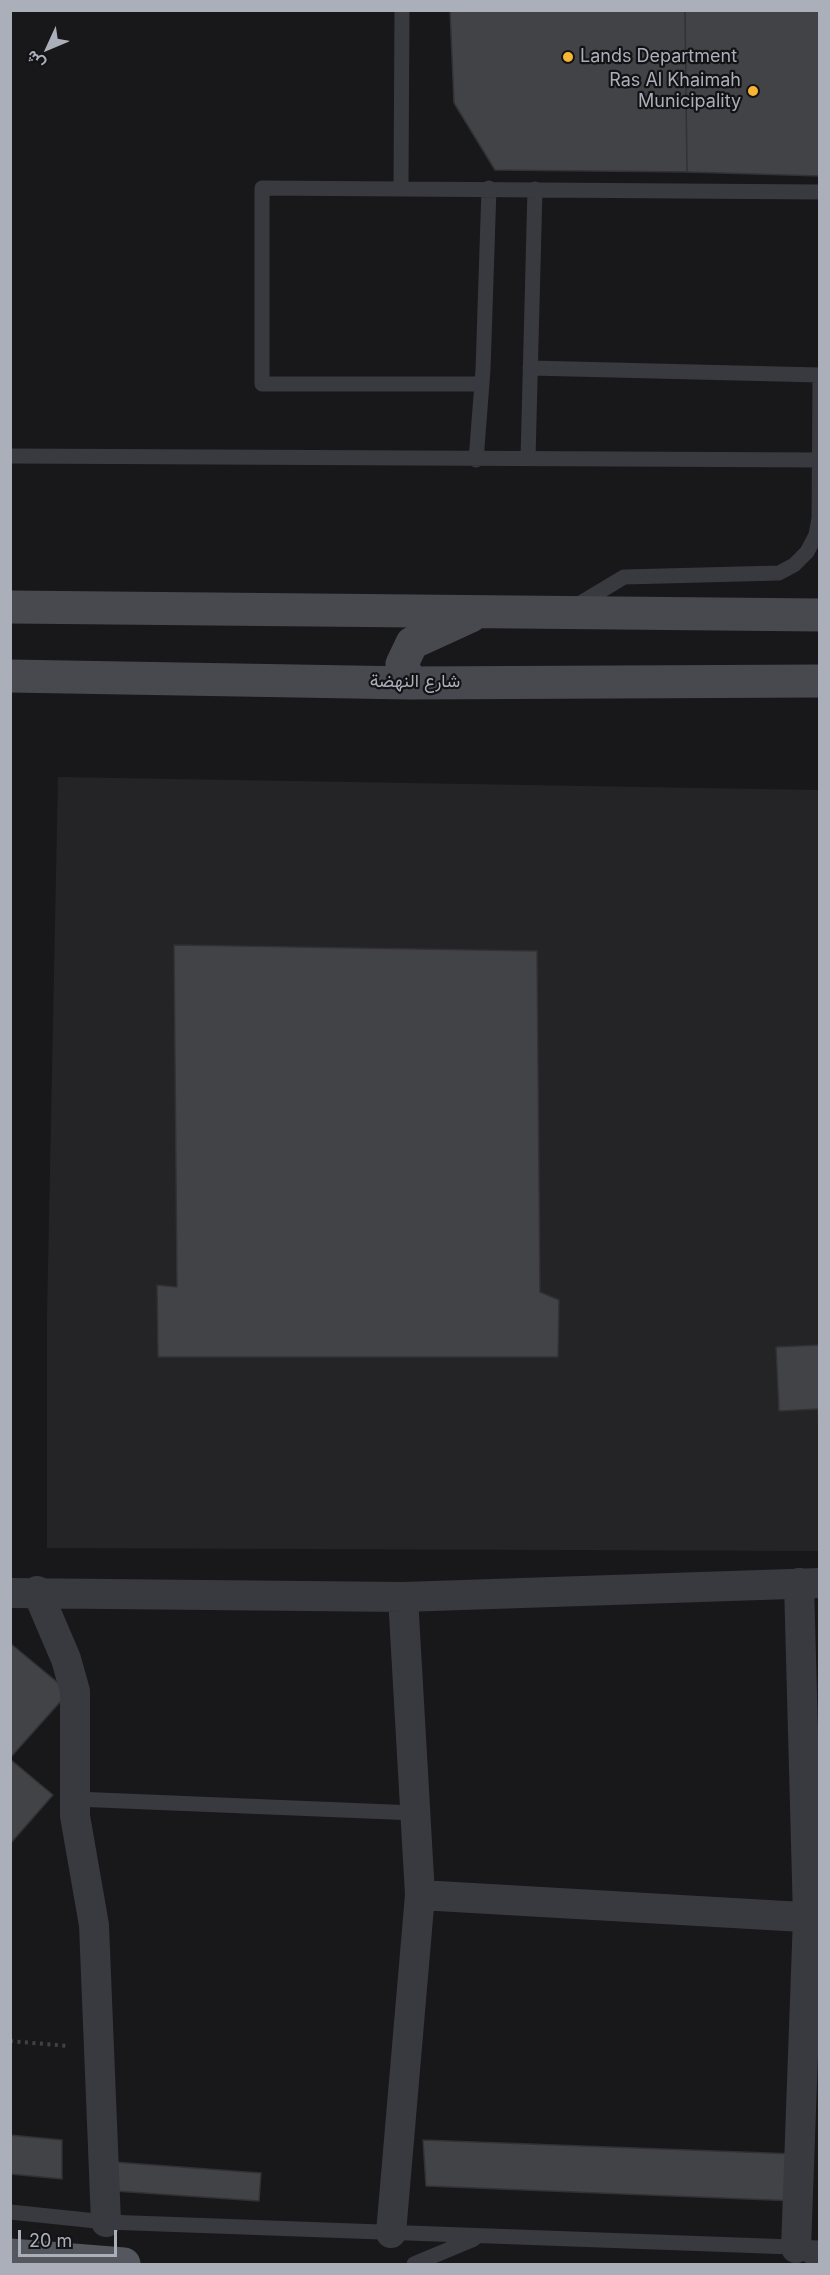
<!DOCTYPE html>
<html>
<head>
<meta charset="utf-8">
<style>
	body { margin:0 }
	#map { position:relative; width:830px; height:2275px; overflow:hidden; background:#18181a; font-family:Inter,Vazirmatn,sans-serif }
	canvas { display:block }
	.frame { position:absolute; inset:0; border:12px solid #aaafba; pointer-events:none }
	.north { position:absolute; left:18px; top:18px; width:60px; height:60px; -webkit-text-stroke:4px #131315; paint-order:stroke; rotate:226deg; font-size:16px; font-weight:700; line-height:24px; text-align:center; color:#aaafba }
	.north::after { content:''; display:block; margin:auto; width:21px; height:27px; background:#aaafba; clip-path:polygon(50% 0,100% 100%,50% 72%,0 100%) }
	.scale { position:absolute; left:18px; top:2230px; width:99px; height:27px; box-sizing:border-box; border:3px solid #aaafba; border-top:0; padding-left:8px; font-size:18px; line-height:21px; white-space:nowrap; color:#aaafba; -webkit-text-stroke:4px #131315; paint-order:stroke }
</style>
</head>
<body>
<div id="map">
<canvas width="830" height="2275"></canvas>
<div class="frame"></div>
<div class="north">ش</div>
<div class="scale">20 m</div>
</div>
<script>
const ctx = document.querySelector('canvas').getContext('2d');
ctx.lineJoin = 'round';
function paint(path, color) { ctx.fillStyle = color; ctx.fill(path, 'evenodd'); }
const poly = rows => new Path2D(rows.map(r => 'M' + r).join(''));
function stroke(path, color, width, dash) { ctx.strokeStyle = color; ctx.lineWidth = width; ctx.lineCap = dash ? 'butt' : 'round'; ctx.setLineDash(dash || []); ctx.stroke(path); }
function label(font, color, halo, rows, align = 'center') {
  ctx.font = font + ' Inter,Vazirmatn,sans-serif'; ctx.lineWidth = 4.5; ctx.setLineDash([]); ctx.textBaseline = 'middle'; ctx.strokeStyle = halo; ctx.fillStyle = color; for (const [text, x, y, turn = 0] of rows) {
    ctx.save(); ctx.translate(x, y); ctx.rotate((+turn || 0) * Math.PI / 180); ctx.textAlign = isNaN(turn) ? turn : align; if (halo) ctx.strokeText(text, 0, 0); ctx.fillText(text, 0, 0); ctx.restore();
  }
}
paint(poly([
	[58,777,819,790,819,1551,47,1548,47,1316]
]), '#242427');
const building = poly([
	[450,10,685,10,687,172,495,170,454,103,450,10],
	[685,10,820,10,820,176,687,172,685,10],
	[174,945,537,951,540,1292,559,1300,558,1357,158,1357,157,1285,177,1287,174,945],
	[820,1345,820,1461,818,1409,779,1411,776,1347,820,1345],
	[10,1643,69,1692,10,1758,10,1643],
	[10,1759,53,1795,10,1844,10,1759],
	[10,2135,62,2140,62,2179,10,2174,10,2135],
	[423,2140,796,2154,796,2201,426,2186,423,2140],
	[114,2162,261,2173,259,2201,115,2191,114,2162]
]);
paint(building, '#424347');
stroke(building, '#323236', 1.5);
stroke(poly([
	[10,2041,68,2046]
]), '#3f4146', 4, [3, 4.5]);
stroke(poly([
	[401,188,402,10],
	[530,368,820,375],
	[482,384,262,384,262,188,820,192],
	[10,456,820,460],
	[528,459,535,189],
	[476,460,483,370,489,188],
	[574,607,624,577,779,573,794,565,807,552,816,535,819,518,820,377],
	[75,1799,415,1813],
	[10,2212,106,2222,820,2248],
	[797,2248,820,2263],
	[414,2264,474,2239]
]), '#393a3f', 15);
stroke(poly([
	[37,1591,66,1659,75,1691,75,1816,94,1925,106,2222],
	[10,1593,403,1597,820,1583],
	[420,1895,820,1918],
	[391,2233,420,1895,403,1597],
	[796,2248,808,1917,799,1583]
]), '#393a3f', 30);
stroke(poly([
	[10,607,820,615],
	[10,676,410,683,820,681],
	[410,683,402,664,412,643,471,616]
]), '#47494f', 33);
stroke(poly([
	[10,2255,124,2264]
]), '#55575e', 33);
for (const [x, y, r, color] of [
	[568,57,6,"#f8b433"],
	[753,91,6,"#f8b433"]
]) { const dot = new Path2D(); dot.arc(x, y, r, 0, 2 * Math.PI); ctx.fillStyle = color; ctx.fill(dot); stroke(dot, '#131315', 2); }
label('18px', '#aaafba', '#131315', [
	["Lands Department",580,57],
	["Ras Al Khaimah",741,81,"right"],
	["Municipality",741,102,"right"]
], 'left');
label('18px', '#aaafba', '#131315', [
	["شارع النهضة",415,682]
]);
</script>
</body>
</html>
